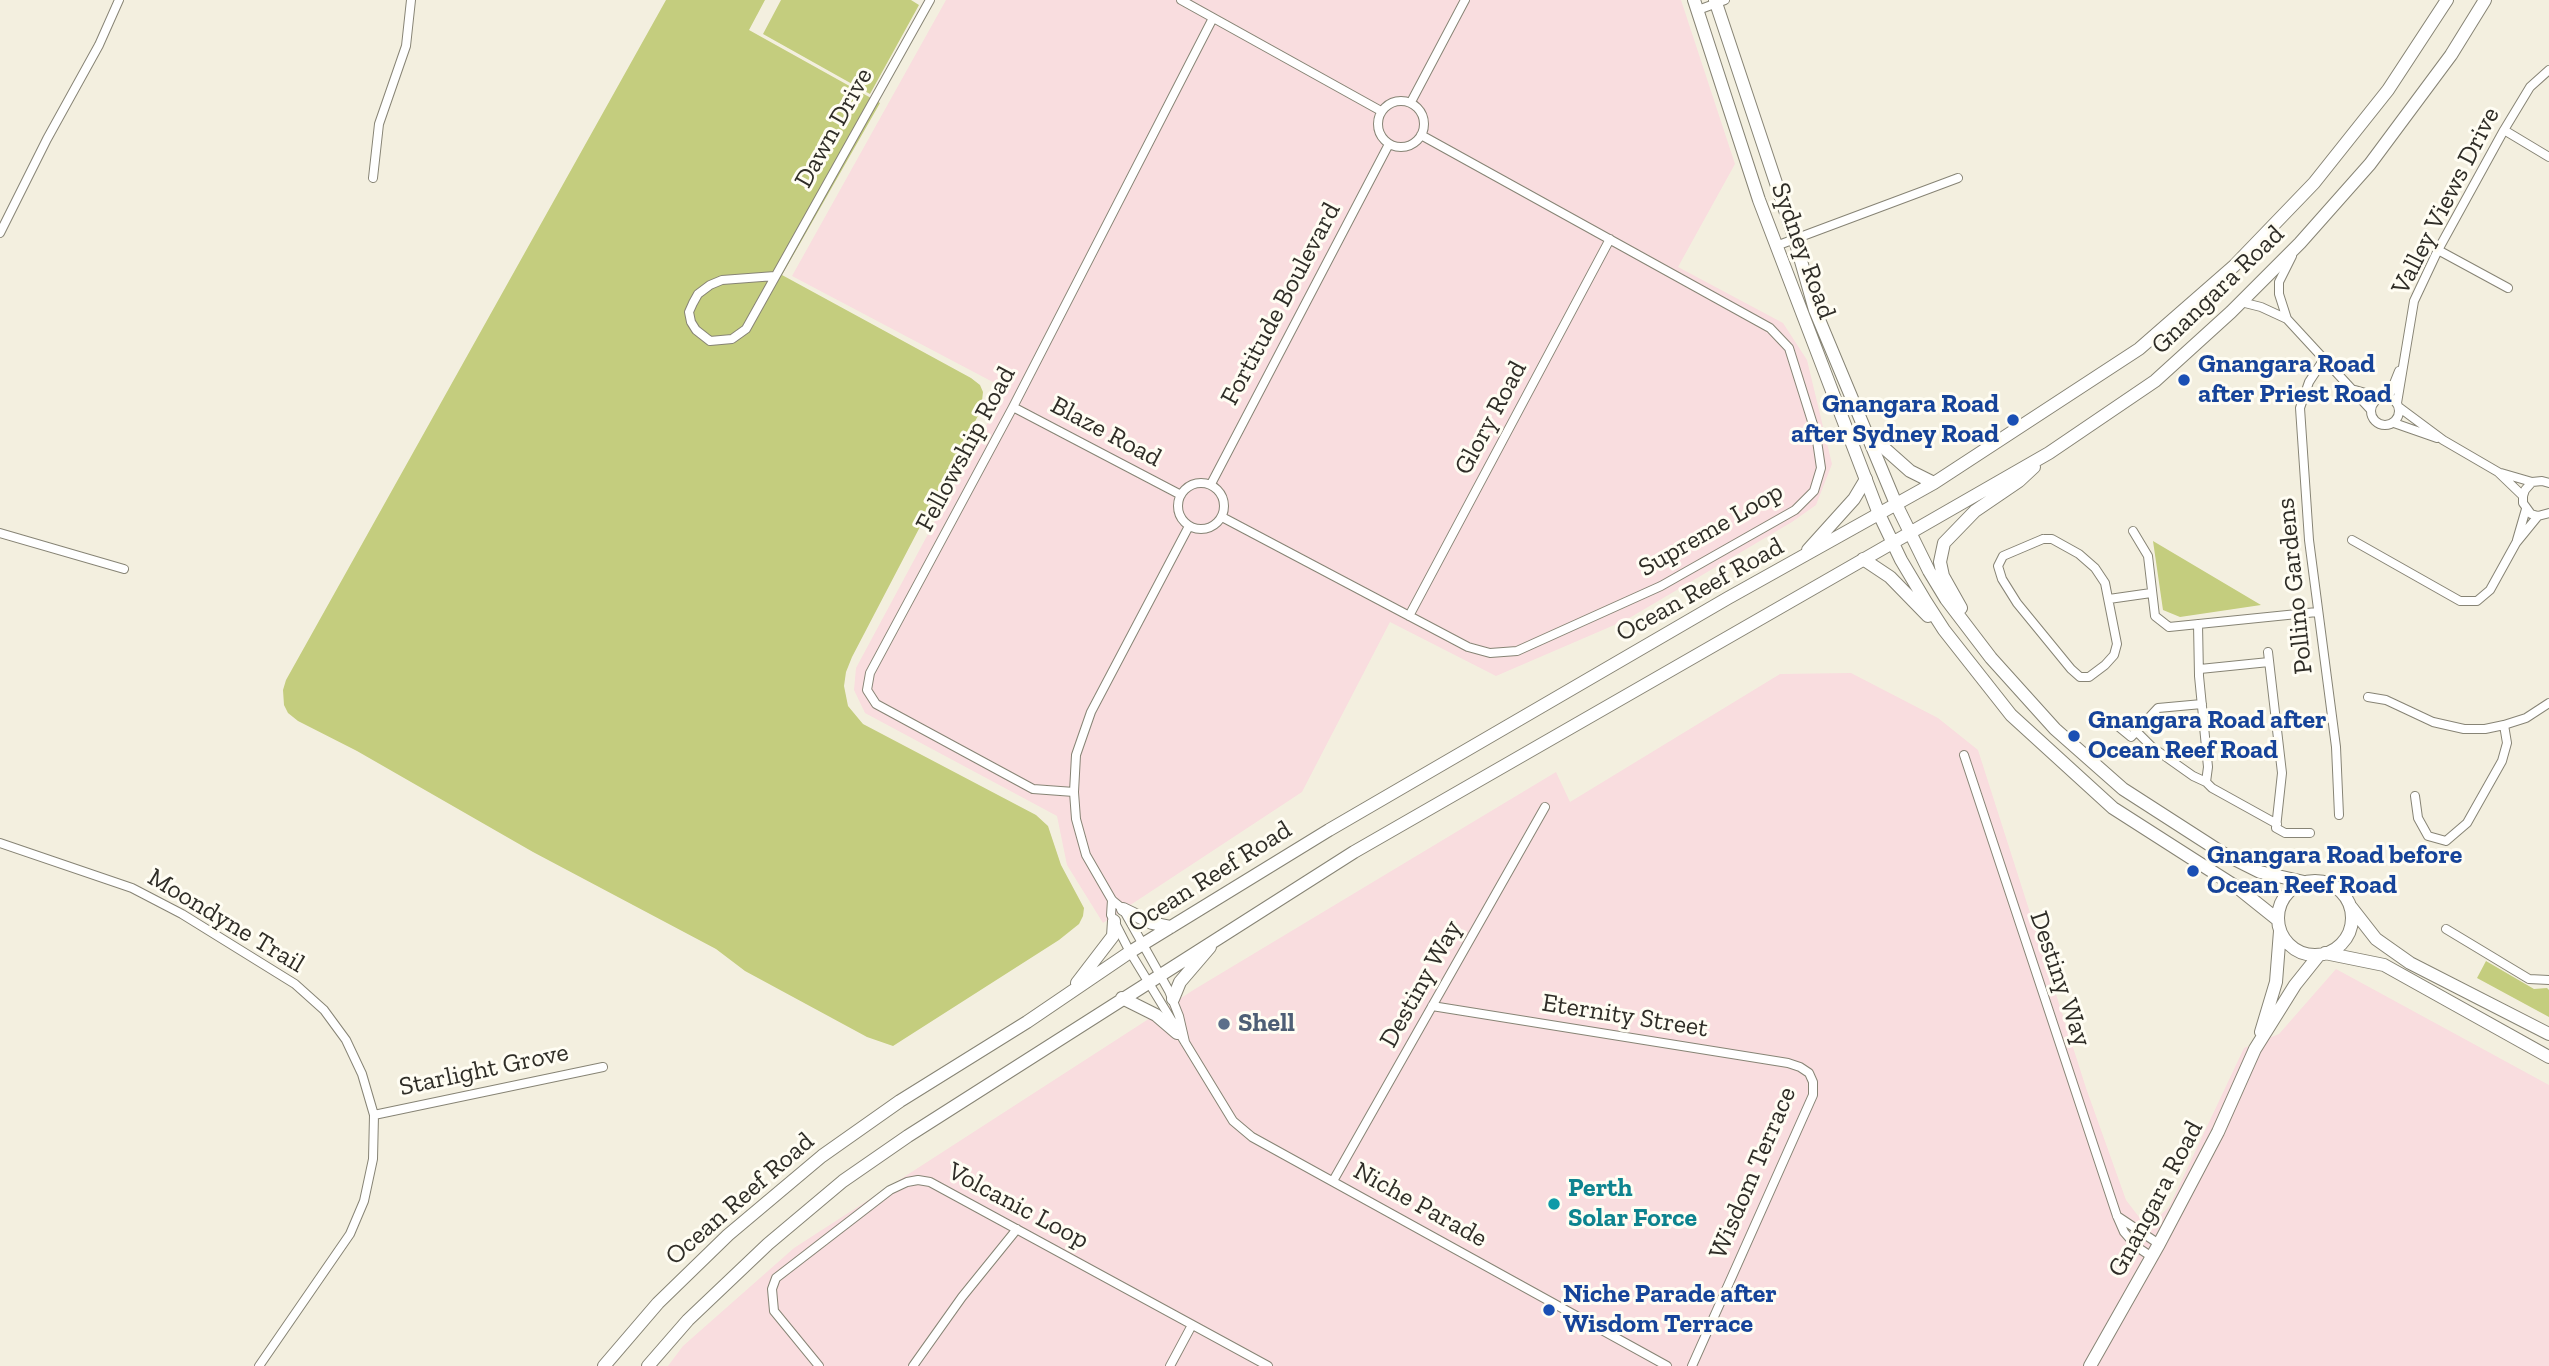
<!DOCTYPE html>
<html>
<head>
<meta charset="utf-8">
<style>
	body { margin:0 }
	canvas { display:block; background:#f3efdf }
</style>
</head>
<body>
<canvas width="2549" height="1366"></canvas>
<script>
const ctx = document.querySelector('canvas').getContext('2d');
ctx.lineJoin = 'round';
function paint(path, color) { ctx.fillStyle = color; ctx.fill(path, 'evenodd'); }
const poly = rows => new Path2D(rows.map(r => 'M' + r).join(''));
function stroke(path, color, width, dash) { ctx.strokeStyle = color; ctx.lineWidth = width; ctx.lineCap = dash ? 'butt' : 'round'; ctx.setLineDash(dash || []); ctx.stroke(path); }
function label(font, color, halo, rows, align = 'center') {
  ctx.font = font + ' "Zilla Slab",serif'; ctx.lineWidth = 6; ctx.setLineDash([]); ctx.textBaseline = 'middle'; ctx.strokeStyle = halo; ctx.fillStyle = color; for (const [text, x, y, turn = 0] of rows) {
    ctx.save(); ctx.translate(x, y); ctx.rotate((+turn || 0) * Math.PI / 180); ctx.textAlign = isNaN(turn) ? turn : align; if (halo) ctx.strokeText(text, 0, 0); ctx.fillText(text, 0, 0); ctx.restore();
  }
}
paint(poly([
	[946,0,1681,0,1735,164,1678,267,1783,323,1807,360,1832,464,1816,505,1792,522,1626,620,1496,676,1390,622,1302,792,1103,923,1067,865,1057,816,865,713,854,690,856,668,1006,389,792,276],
	[1851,673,1938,718,1978,750,2086,1088,2126,1200,2139,1217,2155,1220,2169,1207,2244,1048,2279,1034,2336,969,2549,1085,2549,1366,668,1366,683,1346,794,1248,1195,989,1556,772,1570,802,1780,674]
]), '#f9dddf');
paint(poly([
	[666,0,765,0,749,30,880,103,782,275,971,378,980,385,983,392,981,410,852,657,846,672,844,686,848,706,863,724,1036,815,1048,826,1061,865,1084,908,1083,916,1079,924,1059,940,893,1046,867,1037,745,971,716,949,533,852,357,751,298,721,288,713,284,705,283,690,286,680],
	[781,0,911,0,919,5,870,94,763,34],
	[2153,541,2261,605,2180,617,2163,610],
	[2486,961,2534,989,2547,988,2549,990,2549,1017,2477,978]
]), '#c4cd7e');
const street = poly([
	[1181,0,1381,111],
	[1698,10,1725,0],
	'1378 124a23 23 0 1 1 46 0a23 23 0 1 1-46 0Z',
	[1411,102,1465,0],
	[2504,130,2549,157],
	[373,178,379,124,406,46,411,0],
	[0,233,47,139,99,45,119,0],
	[1776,246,1958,178],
	[2438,250,2508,288],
	[775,276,722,280,710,285,698,294,693,303,689,312,691,322,696,330,710,341,732,339,746,329,930,0],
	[2241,302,2261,307,2287,319,2371,410],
	[2287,319,2279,294,2279,282,2292,256],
	[2324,359,2309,382,2300,408,2309,540,2336,747,2339,815],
	[2355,390,2380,397],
	[2389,396,2399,371],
	'2371 411a14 14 0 1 1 28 0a14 14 0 1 1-28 0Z',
	[2397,403,2414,301,2438,250,2504,130,2530,87,2549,70],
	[1013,407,1181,495],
	[2400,408,2443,440,2498,472,2523,496],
	[2394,423,2437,438],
	[2501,473,2532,482],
	'1178 506a23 23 0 1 1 46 0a23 23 0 1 1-46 0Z',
	[2549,483,2542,481,2532,482,2525,490,2523,496,2523,503,2531,514,2538,516,2549,513],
	[1211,484,1389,144],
	[1222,517,1468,647,1490,653,1517,651,1661,586,1795,510,1814,491,1821,468,1816,434,1789,348,1770,328,1421,135],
	[2133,531,2148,556,2155,616,2169,627,2317,612],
	[0,533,124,569],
	[2043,539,2052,539,2079,554,2095,568,2105,583,2117,644,2114,655,2105,665,2089,677,2080,677,2071,669,2017,603,2002,579,1998,566,2003,556,2043,539],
	[2352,540,2460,601,2477,601,2490,590,2516,543,2538,516],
	[2517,540,2526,509],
	[2109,599,2151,593],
	[1409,616,1610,239],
	[2198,624,2199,676,2208,767,2206,782],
	[2268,652,2282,773,2276,828,2285,833,2310,833],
	[2200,669,2269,662],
	[2368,697,2386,700,2433,722,2464,729,2485,729,2504,725,2526,718,2549,703],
	[2114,723,2131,737,2158,708,2202,704],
	[2136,731,2152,747,2193,776,2206,782,2212,788,2277,824],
	[1964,755,2117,1216,2124,1232,2137,1247,2152,1257],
	[1074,792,1033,789,876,704,867,690,870,673,1013,407,1213,18],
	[2415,796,2418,818,2428,836,2446,841,2467,823,2502,761,2507,743,2504,725],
	[0,843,132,888,182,914,295,984,324,1010,346,1040,362,1074,374,1115,373,1159,364,1201,350,1234,259,1366],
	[1112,900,1111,915,1130,952,1233,1121,1252,1137,1667,1366],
	[2446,929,2529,979,2549,980],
	[1432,1006,1788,1063,1800,1067,1809,1073,1813,1082,1813,1095,1692,1366],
	[1185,1042,1179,1016,1169,991,1123,909,1112,900,1086,855,1076,819,1074,792,1076,755,1091,712,1189,526],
	[374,1115,603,1067],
	[1333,1181,1545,807],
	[2117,1216,2159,1244],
	[819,1366,774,1311,772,1289,776,1278,890,1190,907,1182,918,1180,930,1182,1268,1366],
	[913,1366,962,1297,1017,1229],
	[1170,1366,1192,1325]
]);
const secondary = poly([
	[1694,0,1759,200,1879,514],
	[1715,0,1795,240,1815,310,1896,504]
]);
const primary = poly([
	[1866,432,1910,471,1934,483],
	[1896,504,1929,571,1946,599,1991,658,2055,729,2123,789,2224,854,2260,872,2304,882],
	[1879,514,1901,560,1926,602,1944,630,2011,715,2113,808,2238,888,2278,920],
	[1808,550,1854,499,1866,479],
	[1863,559,1890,577,1928,616],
	[1961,608,1943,576,1940,562,1944,543,1975,511,2019,481,2034,467],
	'2278 918a37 37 0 1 1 74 0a37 37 0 1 1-74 0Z',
	[2351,907,2376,939,2410,963,2549,1034],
	[1123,909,1152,923,1171,927],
	[2325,953,2384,965,2549,1057],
	[1077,983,1113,936,1114,921],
	[1122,998,1156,1015,1177,1033],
	[1173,999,1180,982,1210,947],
	[2261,1032,2276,982,2280,931],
	[604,1366,658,1303,728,1235,822,1156,900,1101,1027,1022,1130,952,1329,830,1728,598,1934,483,2139,349,2234,266,2314,183,2388,90,2447,0],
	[648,1366,688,1320,768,1244,843,1181,908,1136,1354,852,2049,453,2155,381,2231,312,2300,243,2370,164,2451,55,2485,0],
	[2090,1366,2159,1244,2218,1132,2255,1049,2295,985,2319,955]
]);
stroke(street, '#878475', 10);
stroke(secondary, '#878475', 14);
stroke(primary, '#878475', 14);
stroke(street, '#fff', 8);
stroke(secondary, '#fff', 12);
stroke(primary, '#fff', 12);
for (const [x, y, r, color] of [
	[2184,380,7,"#1a4fb4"],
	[2013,420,7,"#1a4fb4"],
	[2074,736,7,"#1a4fb4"],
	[2193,871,7,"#1a4fb4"],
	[1224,1024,7,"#5c6f8a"],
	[1554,1204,7,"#0f9aa8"],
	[1549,1310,7,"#1a4fb4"]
]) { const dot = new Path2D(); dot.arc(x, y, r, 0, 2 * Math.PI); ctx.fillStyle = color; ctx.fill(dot); stroke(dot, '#fffdf3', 2.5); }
label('26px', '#2f2d27', '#fffdf3', [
	["Dawn Drive",834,128,-61],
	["Valley Views Drive",2446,201,-63],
	["Sydney Road",1803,251,70],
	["Gnangara Road",2218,290,-44],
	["Fortitude Boulevard",1281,304,-62],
	["Glory Road",1491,418,-62],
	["Blaze Road",1106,432,28],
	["Fellowship Road",966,449,-62],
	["Supreme Loop",1711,530,-30],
	["Pollino Gardens",2295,586,-96],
	["Ocean Reef Road",1700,590,-29],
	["Ocean Reef Road",1210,877,-32],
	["Moondyne Trail",226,921,31],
	["Destiny Way",2060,979,71],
	["Destiny Way",1421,984,-61],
	["Eternity Street",1625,1016,9],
	["Starlight Grove",484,1070,-12],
	["Wisdom Terrace",1753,1173,-67],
	["Ocean Reef Road",740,1199,-41],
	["Gnangara Road",2156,1199,-62],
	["Niche Parade",1420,1205,29],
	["Volcanic Loop",1018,1206,28]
]);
label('bold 26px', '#164399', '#fffdf3', [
	["Gnangara Road",2198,365],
	["after Priest Road",2198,395],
	["Gnangara Road",1999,405,"right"],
	["after Sydney Road",1999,435,"right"],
	["Gnangara Road after",2088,721],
	["Ocean Reef Road",2088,751],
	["Gnangara Road before",2207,856],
	["Ocean Reef Road",2207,886],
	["Niche Parade after",1563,1295],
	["Wisdom Terrace",1563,1325]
], 'left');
label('bold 26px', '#4e5e75', '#fffdf3', [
	["Shell",1238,1024]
], 'left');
label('bold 26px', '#0d838f', '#fffdf3', [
	["Perth",1568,1189],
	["Solar Force",1568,1219]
], 'left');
</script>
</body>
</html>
